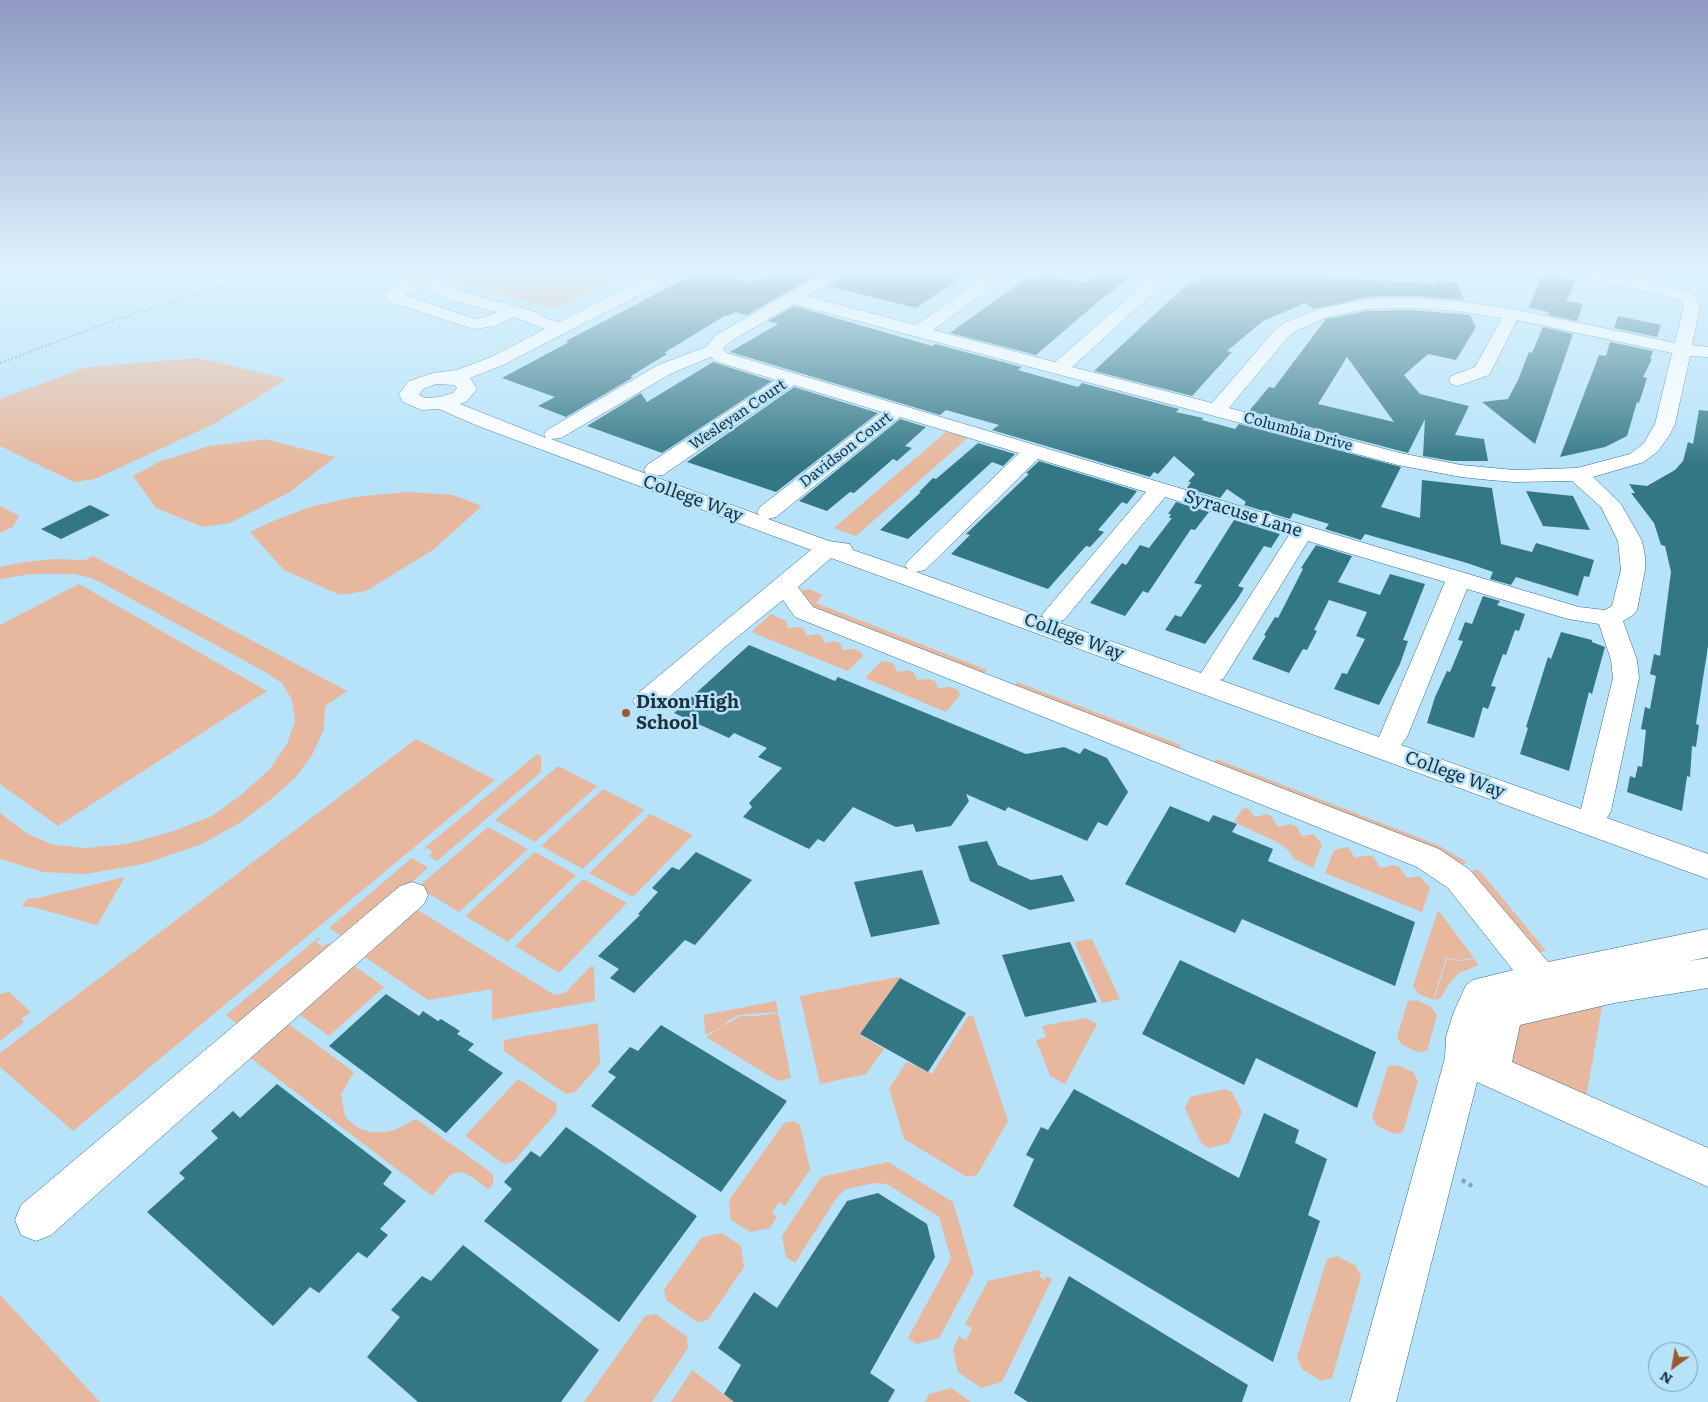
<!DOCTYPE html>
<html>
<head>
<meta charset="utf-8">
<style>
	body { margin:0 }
	#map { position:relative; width:1708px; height:1402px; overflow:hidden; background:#b6e3fa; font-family:Literata,serif }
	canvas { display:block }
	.north { position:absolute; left:1648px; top:1342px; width:50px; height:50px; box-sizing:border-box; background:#b6e3fa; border:1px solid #789cae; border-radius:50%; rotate:212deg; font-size:14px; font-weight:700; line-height:20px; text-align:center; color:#1b323d }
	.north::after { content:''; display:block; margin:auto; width:18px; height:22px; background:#9d582c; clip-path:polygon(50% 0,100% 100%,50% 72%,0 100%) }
</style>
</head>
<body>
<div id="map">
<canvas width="1708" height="1402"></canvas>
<div class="north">N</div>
</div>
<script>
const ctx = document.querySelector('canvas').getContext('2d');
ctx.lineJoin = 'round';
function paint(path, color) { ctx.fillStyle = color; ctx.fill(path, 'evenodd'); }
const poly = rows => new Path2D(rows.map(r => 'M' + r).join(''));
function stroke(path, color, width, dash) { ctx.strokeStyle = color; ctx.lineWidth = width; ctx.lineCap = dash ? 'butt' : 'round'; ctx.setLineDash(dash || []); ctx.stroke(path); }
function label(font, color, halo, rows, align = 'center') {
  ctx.font = font + ' Literata,serif'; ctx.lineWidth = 5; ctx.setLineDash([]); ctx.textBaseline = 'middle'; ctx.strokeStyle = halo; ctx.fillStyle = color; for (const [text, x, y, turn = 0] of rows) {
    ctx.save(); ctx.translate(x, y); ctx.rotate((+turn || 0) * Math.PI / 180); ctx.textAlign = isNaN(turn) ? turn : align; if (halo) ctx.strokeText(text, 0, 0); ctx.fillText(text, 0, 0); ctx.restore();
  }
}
paint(poly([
	[423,271,632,271,552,309],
	[198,358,287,379,214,424,95,479,74,482,0,446,0,399,87,367],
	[947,431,969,437,856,536,834,528],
	[266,439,335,457,290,492,230,523,203,527,156,508,133,476,159,462,209,446],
	[407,492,453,495,482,506,433,550,366,591,340,595,284,570,250,532,273,521,310,507,355,497],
	[0,506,19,516,13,527,0,533],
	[93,556,347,691,325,706,324,729,312,755,295,778,270,800,241,822,202,844,143,864,86,874,43,872,0,859,0,813,28,834,53,845,86,848,127,844,171,832,212,816,241,795,270,769,287,744,295,721,292,700,282,683,265,672,104,584,91,578,75,574,31,574,0,579,0,567,25,562,55,559,85,560],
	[79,584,267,691,58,826,0,784,0,625],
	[809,589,823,595,816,603,987,670,983,674,815,608,808,605,800,591],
	[771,614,786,621,788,628,799,627,804,628,806,636,818,634,822,636,824,643,835,641,840,643,843,650,854,649,861,652,863,656,848,671,751,632],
	[886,661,894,664,897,672,909,670,914,673,917,680,929,679,935,681,938,688,950,687,958,690,960,695,946,712,865,678,880,662],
	[1017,682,1181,745,1178,751,1014,686],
	[416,739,495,780,73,1131,0,1067,0,1053],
	[537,754,541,756,541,772,437,861,429,856,433,852,427,848,421,851],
	[1216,759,1438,845,1467,862,1461,866,1213,764],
	[558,766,597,786,535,842,495,820],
	[603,789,644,810,583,869,541,846],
	[1248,808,1255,817,1267,814,1271,816,1278,827,1290,824,1296,826,1302,836,1314,834,1322,845,1313,868,1294,859,1289,851,1279,843,1234,822,1242,809],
	[650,814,693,835,633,897,589,873],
	[488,827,528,849,459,912,418,887],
	[1348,847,1355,858,1368,855,1373,857,1381,868,1394,865,1399,867,1407,878,1419,876,1430,888,1422,912,1325,873,1334,850],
	[535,852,576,875,508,942,465,916],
	[412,858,428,868,346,939,329,928],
	[1477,869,1484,876,1546,951,1536,953,1470,873],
	[125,877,97,925,33,907,22,907,27,899,38,898],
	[583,879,627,903,559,973,515,946],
	[413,907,553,994,558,995,566,992,591,966,594,967,595,1001,492,1020,492,989,428,1000,363,956],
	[1438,910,1474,958,1459,960,1446,958,1433,1000,1419,994,1413,986],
	[319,937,321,938,316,942,322,947,328,943,335,948,242,1028,226,1015],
	[1092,939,1120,999,1102,1003,1074,942],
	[1447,959,1460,961,1474,959,1479,965,1459,973,1448,985,1441,998,1434,1000],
	[353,965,384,987,329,1036,297,1013],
	[898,977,900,978,860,1035,884,1049,866,1074,820,1084,800,996],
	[9,992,31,1012,21,1019,24,1022,0,1041,0,994],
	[1416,1000,1431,1007,1437,1015,1427,1051,1418,1052,1402,1045,1397,1037,1408,1001],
	[776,1001,778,1012,739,1015,730,1019,722,1027,740,1016,756,1016,778,1013,791,1078,778,1081,706,1037,722,1027,705,1035,704,1015],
	[1603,1001,1586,1098,1512,1064,1510,1022],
	[969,1015,973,1016,1008,1121,977,1175,967,1177,904,1139,889,1088,907,1062,932,1074],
	[1085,1018,1097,1024,1065,1084,1050,1076,1036,1040,1046,1037,1042,1026],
	[287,1023,354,1072,341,1094,345,1117,352,1123,360,1129,371,1132,384,1132,395,1130,416,1119,493,1174,493,1184,488,1189,473,1178,465,1173,458,1172,450,1175,432,1196,248,1056],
	[598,1023,600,1064,575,1092,566,1094,504,1051,504,1040],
	[1397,1065,1413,1072,1418,1081,1403,1132,1394,1134,1377,1126,1372,1117,1388,1066],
	[518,1079,557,1104,556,1113,513,1162,504,1164,465,1136],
	[1225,1089,1232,1092,1242,1112,1229,1143,1209,1148,1201,1143,1185,1108,1190,1097],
	[794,1121,800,1125,810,1170,785,1206,779,1202,772,1212,777,1217,770,1228,750,1232,731,1220,729,1200,784,1123],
	[888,1162,953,1202,974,1273,939,1338,917,1344,908,1338,951,1259,939,1217,887,1184,875,1183,846,1189,837,1197,795,1263,786,1257,782,1236,821,1177],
	[722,1233,741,1246,744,1267,708,1320,697,1322,666,1300,664,1289,702,1237],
	[1337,1256,1356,1266,1361,1277,1332,1378,1321,1381,1302,1369,1297,1357,1327,1259],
	[1037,1270,1041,1272,1039,1276,1044,1280,1047,1276,1052,1279,1002,1382,981,1388,958,1372,953,1349,959,1336,966,1341,972,1328,965,1324,988,1281],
	[0,1295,100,1402,0,1402],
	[656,1314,687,1337,688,1348,652,1402,584,1402,645,1316],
	[692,1370,734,1402,671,1402],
	[951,1388,971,1402,925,1402,929,1394]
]), '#e7b89d');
paint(poly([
	[700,271,709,271,751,282,757,279,760,280,776,271,824,271,747,315,735,312,728,316,726,315,664,353,667,354,631,376,632,378,566,417,538,406,555,397,502,378,569,342,566,341],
	[848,271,970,271,916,308,827,286,845,276],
	[1103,271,1139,271,1099,301,1036,355,950,333,1029,276,1038,278,1043,274,1086,283],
	[1216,271,1264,271,1264,273,1435,284,1435,280,1457,283,1464,300,1412,296,1367,297,1314,309,1305,303,1263,321,1227,351,1232,352,1192,396,1094,371,1184,287],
	[1546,271,1550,271,1553,276,1576,281,1566,301,1583,304,1577,321,1548,315,1549,312,1529,308,1541,276,1546,277],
	[794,306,932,346,935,344,1022,367,1018,370,1074,386,1078,387,1082,383,1179,409,1176,412,1203,418,1202,420,1235,429,1239,424,1401,467,1381,507,1420,518,1422,480,1492,488,1501,544,1532,552,1536,543,1594,560,1589,577,1584,576,1578,596,1516,577,1511,585,1490,579,1493,572,1467,563,1365,534,1361,540,1325,529,1329,524,1293,513,1290,519,1244,505,1246,502,1227,489,1220,498,1187,488,1191,482,1188,482,1195,474,1174,456,1158,474,1154,472,1150,477,992,430,999,425,946,410,940,415,730,352,778,324,768,321],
	[1412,310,1470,315,1476,327,1456,360,1428,354,1404,375,1420,394,1469,406,1455,435,1484,439,1488,461,1452,461,1423,456,1425,419,1408,453,1249,411,1269,387,1274,388,1326,319,1367,311],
	[1347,357,1394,422,1318,404],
	[1618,316,1661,325,1657,337,1614,328],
	[1543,327,1573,334,1535,444,1482,402,1508,399,1518,380,1529,352,1532,353],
	[1610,342,1653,351,1650,359,1652,359,1643,377,1647,378,1639,403,1637,402,1627,436,1605,447,1560,457,1599,355,1606,356],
	[713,362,772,381,662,453,587,426,641,393,647,402],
	[794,387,878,413,776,492,687,462],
	[1699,410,1708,411,1708,646,1696,724,1699,725,1696,747,1692,746,1690,777,1687,776,1682,811,1627,792,1630,776,1635,778,1638,766,1642,767,1646,730,1641,729,1645,707,1650,709,1656,676,1650,674,1654,654,1660,656,1671,572,1665,546,1661,545,1654,523,1631,493,1635,493,1629,484,1647,486,1675,470,1683,461,1688,442,1693,444],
	[900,419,926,427,905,446,912,448,897,461,893,459,854,493,850,492,827,511,799,501],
	[978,443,1015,454,1003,466,992,462,908,539,880,530,921,492,919,492,933,478,936,479],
	[1039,461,1137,491,1127,504,1122,502,1098,530,1104,532,1090,547,1086,546,1048,589,951,554,970,535,966,534,1029,474,1026,473],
	[1526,491,1573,496,1590,530,1543,526],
	[1176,502,1209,512,1195,530,1191,529,1148,593,1143,591,1125,616,1090,603,1122,563,1126,565,1140,545,1149,548,1172,518,1169,518,1171,514,1168,514],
	[90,505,110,515,61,539,41,529],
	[1234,520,1280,534,1271,548,1264,546,1238,586,1244,588,1238,598,1205,644,1165,630,1175,615,1181,617,1202,585,1194,583],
	[1316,545,1352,556,1338,582,1380,595,1390,574,1425,584,1403,640,1408,641,1400,664,1379,705,1334,689,1342,673,1347,674,1365,639,1356,636,1367,612,1329,600,1314,630,1317,631,1307,650,1303,649,1289,673,1252,659,1266,636,1264,635,1275,617,1278,618,1303,569,1301,568],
	[1483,596,1500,601,1497,605,1525,614,1519,631,1515,630,1506,655,1503,654,1491,686,1496,687,1488,709,1483,707,1474,738,1427,723,1435,697,1447,671,1450,672,1463,641,1458,640,1465,622,1472,624],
	[1561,632,1592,640,1592,642,1605,647,1592,694,1589,692,1569,771,1520,754,1528,728,1526,727,1548,657,1551,659],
	[749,645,835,681,838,677,1026,754,1064,747,1080,754,1084,748,1107,758,1128,792,1107,826,1098,822,1087,841,1008,807,1005,811,966,794,969,801,951,826,916,832,913,824,896,827,853,807,824,842,818,839,809,849,743,817,752,807,749,803,782,768,758,757,767,748,734,733,729,738,674,713],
	[1170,806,1209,822,1213,815,1237,824,1232,832,1273,849,1268,861,1415,922,1395,986,1242,919,1235,933,1125,884],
	[987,841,998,865,1031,880,1062,875,1075,901,1030,910,970,881,958,846],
	[696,852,752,880,695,945,685,940,634,993,610,978,619,969,598,956,640,915,638,914,658,892,652,888,672,867,679,870],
	[922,870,940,924,871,937,854,882],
	[1070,942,1097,1002,1025,1017,1002,955],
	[1180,960,1376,1052,1357,1108,1256,1058,1244,1085,1142,1034],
	[900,978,966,1013,928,1072,860,1034],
	[386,994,419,1016,423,1011,438,1021,441,1019,460,1031,457,1034,474,1044,468,1050,503,1073,446,1133,329,1046],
	[661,1025,787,1101,721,1192,591,1106,616,1077,608,1072,630,1047,638,1051],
	[277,1084,392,1172,383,1184,406,1201,380,1229,388,1235,367,1258,358,1252,319,1293,310,1287,273,1326,147,1212,185,1178,179,1173,218,1138,211,1131,233,1111,240,1118],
	[1074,1089,1239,1178,1264,1113,1299,1130,1295,1143,1327,1159,1308,1215,1320,1221,1273,1362,1013,1206,1034,1159,1026,1155,1041,1127,1048,1130],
	[566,1127,697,1216,619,1322,484,1221,512,1189,504,1182,531,1151,540,1157],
	[878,1193,927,1224,935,1257,870,1373,895,1390,888,1402,734,1402,724,1394,741,1365,718,1348,754,1292,777,1308,847,1201],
	[463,1245,599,1350,561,1402,418,1402,367,1357,400,1317,391,1310,422,1276,431,1281],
	[1069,1276,1248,1385,1242,1402,1028,1402,1014,1393]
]), '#337784');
const minor = poly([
	[661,271,681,271,679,274,503,365,470,378,477,389,467,401,460,404,546,438,544,434,547,430,658,365,706,347,716,335,827,271,846,271,844,274,806,296,916,325,994,271,1012,271,1010,274,933,330,1055,362,1149,280,1164,271,1182,271,1180,274,1161,286,1072,367,1212,403,1275,330,1286,322,1322,308,1367,299,1412,298,1458,301,1512,309,1675,343,1684,306,1680,300,1661,294,1560,276,1554,274,1552,271,1584,271,1663,285,1693,293,1700,306,1692,345,1708,347,1708,357,1690,356,1675,424,1669,436,1658,451,1644,462,1593,477,1621,504,1642,541,1645,556,1645,570,1637,610,1633,615,1623,621,1637,660,1639,678,1611,811,1607,818,1708,854,1708,879,831,558,798,587,813,607,1439,849,1470,870,1548,962,1708,929,1708,957,1689,961,1708,958,1708,988,1614,1003,1520,1025,1512,1062,1708,1148,1708,1187,1477,1082,1396,1402,1350,1402,1445,1058,1446,1037,1453,1014,1466,985,1473,980,1513,970,1448,888,1417,867,795,617,783,600,726,646,657,708,647,710,637,708,633,701,637,694,811,550,478,426,439,409,422,410,403,402,399,394,409,381,433,373,457,370,491,357,545,329,514,317,495,326,474,329,387,301,384,295,386,291,417,275,428,278,460,291,536,312,545,318,559,322,661,271],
	[421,288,448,299,497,312,485,317,475,319,405,295,421,288],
	[794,304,1398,465,1461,477,1490,480,1514,482,1572,481,1601,507,1618,541,1621,570,1612,606,1605,610,1579,607,736,356,727,353,723,349,728,343,794,304],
	[1412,308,1458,311,1502,318,1475,367,1451,376,1449,380,1451,384,1458,386,1489,375,1517,320,1672,353,1655,424,1644,443,1630,454,1577,468,1514,470,1461,465,1400,453,1229,408,1287,338,1298,330,1327,317,1367,309,1412,308],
	[711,357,715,361,776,380,647,465,644,470,647,475,655,476,663,475,794,385,882,412,760,507,757,512,759,515,551,439,561,438,672,373,711,357],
	[436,384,454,385,457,388,453,393,440,397,425,398,419,395,423,389,436,384],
	[900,417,1019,453,909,560,905,565,908,569,853,550,850,544,829,541,768,519,776,517,900,417],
	[1038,459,1146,492,1046,610,1042,615,1044,618,916,572,925,570,1038,459],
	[1165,497,1289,535,1201,673,1057,622,1064,620,1165,497],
	[1308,541,1445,582,1379,737,1220,680,1223,679,1227,673,1308,541],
	[1467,589,1568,619,1599,624,1611,660,1613,678,1581,809,1401,745,1407,737,1467,589],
	[412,882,424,886,428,895,424,904,51,1235,36,1241,21,1235,15,1220,21,1205,400,886,412,882]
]);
stroke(minor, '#346a84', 1);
stroke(poly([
	[385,271,397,274],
	[466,271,487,276,560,282,578,279,601,271],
	[0,363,112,321,269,271]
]), '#7fa4b7', 2, [2, 2]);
stroke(poly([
	[1462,1180,1472,1186]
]), '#7fa4b7', 4.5, [4, 4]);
paint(minor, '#fff');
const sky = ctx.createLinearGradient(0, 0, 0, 467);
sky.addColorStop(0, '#8f99c2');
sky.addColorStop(0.58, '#def2fd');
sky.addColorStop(1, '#def2fd00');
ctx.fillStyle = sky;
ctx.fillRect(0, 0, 1708, 467);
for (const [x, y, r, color] of [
	[626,713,5,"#9d582c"]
]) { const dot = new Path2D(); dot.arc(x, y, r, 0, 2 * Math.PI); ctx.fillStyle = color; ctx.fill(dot); stroke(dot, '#b6e3fa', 2); }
label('15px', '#1b323d', '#b6e3fa', [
	["Wesleyan Court",738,415,-34],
	["Columbia Drive",1298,432,15],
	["Davidson Court",846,450,-38]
]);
label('18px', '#1b323d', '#b6e3fa', [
	["College Way",693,499,20],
	["Syracuse Lane",1243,514,17],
	["College Way",1074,637,20],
	["College Way",1455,775,20]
]);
label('bold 18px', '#1b323d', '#b6e3fa', [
	["Dixon High",636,703],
	["School",636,724]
], 'left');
</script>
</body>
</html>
